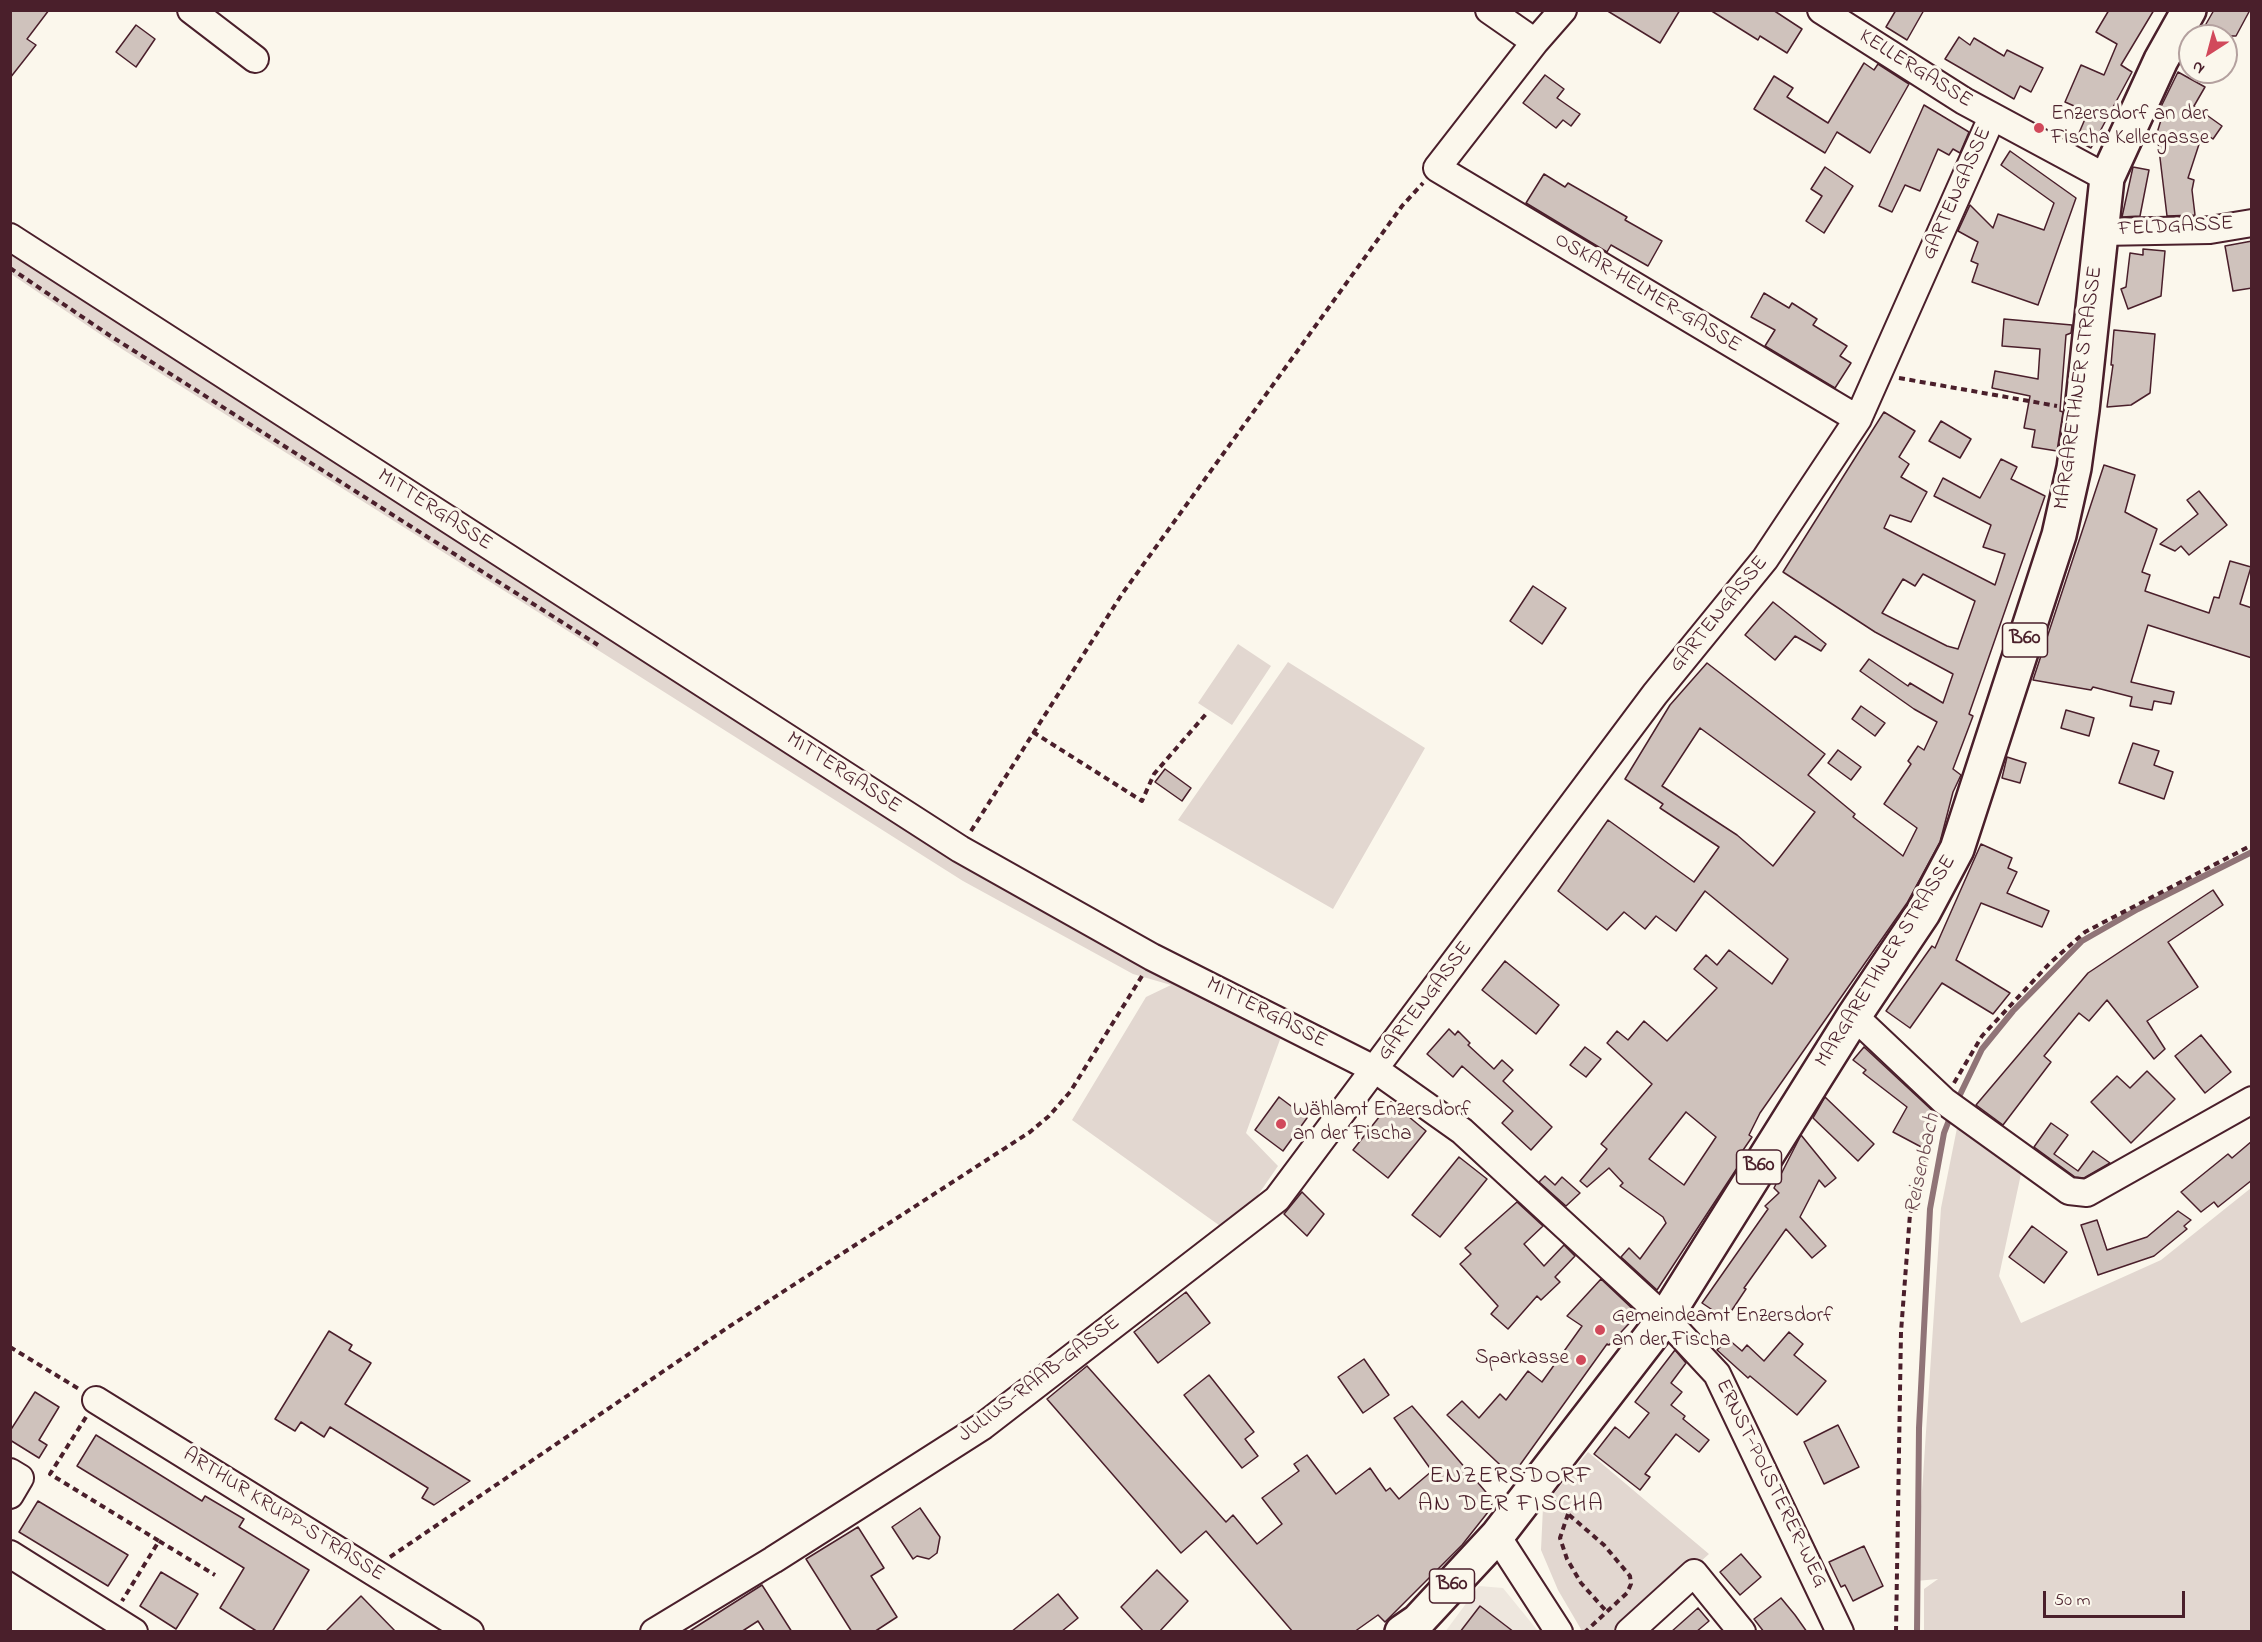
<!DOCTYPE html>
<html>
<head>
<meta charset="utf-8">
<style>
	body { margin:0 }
	#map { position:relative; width:2262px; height:1642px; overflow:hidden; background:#fbf7ec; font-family:"Indie Flower",sans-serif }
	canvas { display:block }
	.frame { position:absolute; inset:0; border:12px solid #4a1f2b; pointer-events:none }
	.north { position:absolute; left:2178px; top:24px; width:60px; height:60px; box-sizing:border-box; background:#fbf7ec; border:2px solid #b4a19f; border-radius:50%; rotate:216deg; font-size:16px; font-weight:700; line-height:24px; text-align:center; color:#4a1f2b }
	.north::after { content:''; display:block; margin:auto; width:21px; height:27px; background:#d1495b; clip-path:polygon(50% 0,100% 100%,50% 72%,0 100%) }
	.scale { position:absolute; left:2043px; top:1591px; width:142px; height:27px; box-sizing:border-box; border:3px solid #4a1f2b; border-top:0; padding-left:8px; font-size:18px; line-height:21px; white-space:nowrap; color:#4a1f2b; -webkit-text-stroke:4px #fbf7ec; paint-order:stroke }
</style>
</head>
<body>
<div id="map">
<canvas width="2262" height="1642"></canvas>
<div class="frame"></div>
<div class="north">N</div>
<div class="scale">50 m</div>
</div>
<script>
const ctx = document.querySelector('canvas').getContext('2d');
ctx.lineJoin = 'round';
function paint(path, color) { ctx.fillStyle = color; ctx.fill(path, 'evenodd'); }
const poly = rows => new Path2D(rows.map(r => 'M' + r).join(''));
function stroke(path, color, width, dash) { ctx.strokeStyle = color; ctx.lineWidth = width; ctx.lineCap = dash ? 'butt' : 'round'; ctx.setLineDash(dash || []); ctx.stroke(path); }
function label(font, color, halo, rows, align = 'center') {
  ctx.font = font + ' "Indie Flower",sans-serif'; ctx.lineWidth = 6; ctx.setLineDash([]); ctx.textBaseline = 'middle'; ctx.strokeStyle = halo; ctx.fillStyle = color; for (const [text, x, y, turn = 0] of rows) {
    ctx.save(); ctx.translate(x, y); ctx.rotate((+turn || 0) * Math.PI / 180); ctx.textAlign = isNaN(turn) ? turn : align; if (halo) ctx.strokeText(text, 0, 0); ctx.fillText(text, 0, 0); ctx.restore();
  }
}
paint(poly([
	[1479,1586,1503,1588,1538,1631,1445,1632]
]), '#eee7de');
paint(poly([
	[10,224,255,387,950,830,1155,944,1290,1012,1246,1133,1278,1166,1249,1208,1223,1228,1072,1120,1146,997,1171,985,1133,974,963,881,122,349,11,274],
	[1238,644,1271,666,1232,725,1198,703],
	[1288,662,1425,748,1333,909,1178,820],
	[1958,1123,2021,1174,1999,1276,2021,1323,2161,1260,2251,1188,2251,1631,1924,1631,1924,1589,1938,1579,1916,1581,1941,1208],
	[1588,1452,1709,1554,1623,1631,1582,1631,1558,1590,1541,1550,1543,1507]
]), '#e2d7d0');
stroke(poly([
	[1956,1103,1982,1049,2013,1011,2082,941,2138,909,2252,852],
	[1917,1632,1919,1428,1930,1209,1944,1133,1951,1115]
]), '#907477', 6);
const building = poly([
	[10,10,49,10,27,39,36,45,10,78,10,10],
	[1606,10,1680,10,1660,43,1606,10],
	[1710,10,1773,10,1802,29,1787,53,1760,36,1758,40,1710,10],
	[1896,10,1924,10,1907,40,1886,27,1896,10],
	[2109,10,2154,10,2121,65,2132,72,2091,148,2076,140,2088,112,2065,102,2081,65,2104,75,2117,44,2096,32,2109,10],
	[2214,10,2250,10,2236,36,2212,36,2202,31,2214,10],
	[136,25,155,39,136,67,116,52,136,25],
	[1959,37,1970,45,1974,38,2004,56,2007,50,2043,68,2031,92,2020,86,2014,99,1945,59,1959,37],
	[1864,63,1874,70,1878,64,1909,84,1870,153,1837,132,1825,153,1754,109,1774,76,1793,88,1787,97,1828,123,1864,63],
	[2178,72,2205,87,2194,106,2222,126,2213,139,2203,132,2188,178,2194,180,2192,190,2195,215,2167,216,2157,133,2161,120,2156,117,2178,72],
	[1545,75,1564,89,1557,98,1580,114,1571,126,1563,120,1556,128,1523,103,1545,75],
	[1924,105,1969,132,1960,153,1953,149,1949,155,1938,149,1920,191,1905,185,1892,212,1879,206,1924,105],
	[2010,151,2076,198,2038,305,1972,282,1978,264,1971,261,1978,242,1958,231,1970,205,1993,228,1998,214,2044,230,2054,203,2001,165,2010,151],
	[1825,167,1853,186,1824,233,1806,221,1822,196,1811,189,1825,167],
	[2133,167,2149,170,2140,216,2122,217,2133,167],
	[1544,174,1565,187,1568,183,1627,217,1625,220,1662,241,1648,266,1611,245,1607,252,1526,203,1544,174],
	[2252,241,2252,288,2233,291,2225,246,2252,241],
	[2143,249,2165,251,2161,296,2128,309,2121,289,2126,287,2130,253,2143,255,2143,249],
	[1764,293,1789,308,1792,303,1817,319,1813,325,1847,346,1840,356,1851,363,1835,388,1765,346,1775,330,1751,317,1764,293],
	[2004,319,2072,325,2071,333,2066,335,2060,411,2063,412,2057,451,2032,447,2035,430,2024,428,2030,396,1992,388,1995,371,2038,379,2040,349,2002,346,2004,319],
	[2114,330,2155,334,2150,393,2131,405,2107,407,2113,365,2111,365,2114,330],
	[1884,412,1915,431,1899,457,1909,464,1901,477,1927,492,1911,522,1890,515,1884,528,1995,585,2005,554,1983,547,1991,525,1934,496,1943,478,1980,498,2001,459,2017,467,2011,479,2045,496,1969,714,1973,716,1953,769,1961,775,1953,792,1940,842,1907,903,1760,1113,1749,1135,1752,1137,1737,1159,1741,1162,1657,1290,1621,1257,1629,1248,1640,1259,1666,1223,1663,1217,1620,1186,1623,1183,1609,1168,1587,1187,1580,1181,1607,1149,1601,1144,1652,1084,1607,1043,1617,1031,1628,1040,1644,1021,1667,1041,1717,988,1694,969,1706,955,1717,965,1729,950,1772,984,1788,959,1705,891,1676,931,1656,916,1645,929,1624,912,1607,930,1558,891,1608,820,1694,882,1719,847,1660,808,1663,804,1625,779,1670,705,1707,663,1825,754,1808,775,1855,814,1853,817,1903,856,1917,828,1884,804,1911,764,1908,761,1918,746,1924,750,1937,722,1914,709,1860,671,1869,659,1908,686,1910,683,1943,703,1953,674,1875,632,1783,572,1884,412],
	[1923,574,1975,601,1958,649,1947,646,1882,613,1903,579,1915,586,1923,574],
	[1700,728,1815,812,1773,866,1737,835,1662,786,1700,728],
	[1686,1112,1716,1137,1684,1185,1649,1159,1686,1112],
	[1941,421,1971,439,1960,458,1929,441,1941,421],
	[2104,465,2135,475,2125,512,2157,529,2142,572,2150,575,2145,591,2209,613,2214,597,2219,598,2230,561,2251,567,2240,604,2252,608,2252,658,2148,625,2131,682,2174,692,2171,704,2154,701,2152,710,2130,706,2132,697,2093,687,2091,690,2033,680,2104,465],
	[2199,491,2227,525,2189,555,2181,546,2175,551,2160,544,2198,514,2187,500,2199,491],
	[1533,586,1566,608,1542,644,1510,621,1533,586],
	[1773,602,1826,644,1821,651,1795,636,1775,660,1745,635,1773,602],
	[1861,706,1885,723,1875,736,1852,719,1861,706],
	[2066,710,2094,718,2089,736,2061,728,2066,710],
	[2133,743,2159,751,2154,765,2173,772,2164,799,2119,783,2133,743],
	[1838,750,1861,767,1851,780,1828,763,1838,750],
	[2007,757,2026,763,2020,783,2002,778,2007,757],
	[1165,769,1191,788,1182,801,1155,782,1165,769],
	[1981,844,2012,858,2008,868,2017,872,2007,893,2049,911,2042,927,1981,903,1956,960,2010,993,1993,1014,1942,983,1910,1028,1886,1011,1932,946,1935,948,1981,844],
	[2213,890,2223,905,2168,942,2198,987,2147,1021,2165,1049,2154,1059,2107,1000,2089,1021,2079,1013,2044,1056,2051,1062,2003,1125,1976,1105,2088,973,2213,890],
	[1505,961,1559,1005,1536,1034,1482,990,1505,961],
	[1449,1029,1455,1035,1458,1031,1470,1043,1468,1045,1494,1069,1502,1060,1513,1070,1503,1081,1552,1127,1531,1150,1502,1123,1513,1111,1462,1066,1453,1077,1427,1054,1449,1029],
	[2201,1035,2231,1072,2205,1093,2175,1056,2201,1035],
	[1585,1047,1601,1059,1586,1077,1570,1065,1585,1047],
	[1864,1047,1935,1113,1925,1149,1893,1132,1907,1107,1863,1073,1866,1070,1853,1060,1864,1047],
	[2147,1071,2175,1099,2131,1143,2091,1102,2117,1076,2130,1088,2147,1071],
	[1279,1097,1307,1118,1283,1151,1255,1130,1279,1097],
	[1825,1097,1874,1144,1858,1161,1813,1118,1825,1097],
	[1391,1102,1426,1131,1388,1178,1353,1150,1391,1102],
	[2051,1123,2068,1135,2054,1154,2078,1171,2093,1151,2110,1163,2084,1178,2075,1177,2034,1147,2051,1123],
	[1801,1135,1836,1178,1825,1187,1819,1180,1800,1217,1826,1246,1812,1258,1786,1229,1744,1288,1746,1289,1726,1319,1702,1303,1768,1209,1765,1206,1779,1193,1774,1188,1801,1135],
	[2252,1141,2252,1180,2218,1207,2214,1202,2201,1212,2181,1192,2228,1154,2232,1158,2252,1141],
	[1459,1157,1487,1179,1440,1237,1412,1215,1459,1157],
	[1545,1176,1555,1185,1562,1177,1580,1193,1566,1206,1539,1182,1545,1176],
	[1302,1192,1324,1214,1307,1236,1284,1214,1302,1192],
	[1517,1202,1543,1226,1524,1244,1544,1266,1564,1245,1575,1256,1555,1277,1560,1282,1541,1300,1537,1296,1508,1329,1491,1314,1498,1306,1460,1264,1471,1254,1465,1248,1517,1202],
	[2178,1211,2191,1220,2184,1226,2187,1229,2154,1256,2098,1275,2081,1225,2097,1220,2107,1250,2147,1237,2178,1211],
	[2032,1226,2067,1252,2044,1283,2009,1257,2032,1226],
	[1601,1279,1638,1314,1609,1345,1607,1344,1512,1476,1447,1415,1462,1401,1479,1418,1500,1394,1506,1400,1528,1371,1542,1382,1582,1326,1567,1316,1601,1279],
	[1186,1292,1210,1323,1158,1363,1134,1332,1186,1292],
	[329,1331,352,1345,349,1350,371,1363,345,1404,470,1481,434,1505,422,1498,428,1488,330,1427,324,1437,301,1422,295,1431,275,1419,329,1331],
	[1789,1332,1803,1344,1794,1355,1826,1381,1797,1415,1750,1376,1748,1378,1717,1350,1728,1339,1742,1351,1747,1345,1764,1361,1789,1332],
	[1675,1350,1686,1363,1671,1383,1682,1392,1671,1405,1685,1416,1683,1419,1709,1440,1699,1452,1676,1434,1645,1474,1650,1477,1640,1490,1594,1454,1615,1427,1629,1438,1649,1413,1635,1402,1675,1350],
	[1364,1359,1389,1395,1363,1413,1338,1377,1364,1359],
	[1087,1366,1226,1522,1233,1515,1257,1544,1282,1524,1262,1498,1299,1471,1294,1464,1307,1455,1336,1494,1370,1468,1386,1491,1390,1488,1399,1499,1432,1471,1394,1418,1412,1406,1491,1498,1492,1507,1462,1545,1385,1622,1378,1615,1354,1632,1293,1632,1206,1531,1181,1553,1047,1399,1087,1366],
	[1209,1375,1254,1432,1245,1439,1258,1456,1242,1468,1184,1395,1209,1375],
	[35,1392,59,1407,39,1440,47,1445,39,1458,10,1440,10,1431,35,1392],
	[1838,1425,1859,1467,1824,1484,1804,1442,1838,1425],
	[96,1435,202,1501,205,1496,244,1519,239,1527,309,1570,272,1632,258,1632,220,1608,244,1568,77,1466,96,1435],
	[38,1501,128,1555,108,1586,19,1532,38,1501],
	[920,1508,940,1537,937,1553,929,1559,917,1556,913,1559,892,1527,920,1508],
	[858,1527,884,1568,871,1576,897,1617,874,1632,852,1632,806,1559,858,1527],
	[1864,1546,1883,1586,1853,1601,1845,1585,1841,1587,1829,1562,1864,1546],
	[1741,1554,1761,1577,1740,1595,1720,1572,1741,1554],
	[1157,1570,1188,1601,1159,1632,1144,1632,1121,1607,1157,1570],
	[161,1572,198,1594,176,1629,140,1606,161,1572],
	[762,1585,792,1632,765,1632,758,1621,741,1632,688,1632,762,1585],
	[1058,1594,1078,1618,1061,1632,1011,1632,1058,1594],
	[361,1596,396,1632,325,1632,361,1596],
	[1781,1598,1795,1615,1807,1632,1764,1632,1754,1619,1781,1598],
	[1480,1606,1514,1632,1460,1632,1480,1606],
	[1698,1608,1709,1621,1696,1632,1671,1632,1698,1608]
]);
paint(building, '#cfc2bc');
stroke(building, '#4a1f2b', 1.5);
const minor = poly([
	[191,10,255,59],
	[1489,10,1535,42],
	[1563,10,1535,42,1437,168,1858,419],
	[1821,10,1964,101,2107,178],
	[2100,232,2210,230,2252,223],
	[10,237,960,849,1152,957,1376,1070,1462,1131,1665,1318,1717,1374,1840,1632],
	[1854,1016,1944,1101,2069,1191,2087,1193,2252,1100],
	[96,1400,470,1632],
	[10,1472,20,1478,10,1495],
	[1497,1536,1559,1632],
	[10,1554,134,1632],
	[654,1632,773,1560,983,1426,1277,1199,1655,694,1765,559,1858,419,1992,117],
	[1629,1632,1694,1573,1742,1632]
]);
const major = poly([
	[1402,1632,1418,1621,1497,1536,1665,1318,1854,1016,1923,913,1957,849,2059,535,2074,468,2082,410,2107,178,2161,60,2189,10]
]);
stroke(minor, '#4a1f2b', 30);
stroke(major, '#4a1f2b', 38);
stroke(poly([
	[10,268,109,335,598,645],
	[1899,378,2057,406],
	[1033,732,1142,801,1154,774,1206,714],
	[971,831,1122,594,1402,206,1423,183],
	[1954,1083,1982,1036,2050,963,2085,932,2252,845],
	[10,1347,79,1389],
	[86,1417,50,1474,159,1541,122,1601],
	[1553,1501,1604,1545,1630,1576,1631,1584,1627,1593,1585,1632],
	[1568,1514,1560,1538,1567,1559,1581,1583,1606,1611],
	[159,1541,215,1575],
	[390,1557,730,1326,1030,1132,1049,1116,1070,1092,1142,976],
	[1896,1632,1901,1332,1910,1214,1937,1119]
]), '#4a1f2b', 4, [6, 4.5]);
stroke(minor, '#fbf7ec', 26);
stroke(major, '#fbf7ec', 33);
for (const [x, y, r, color] of [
	[2039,128,6,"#d1495b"],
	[1281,1124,6,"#d1495b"],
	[1600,1330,6,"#d1495b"],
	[1581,1360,6,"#d1495b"]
]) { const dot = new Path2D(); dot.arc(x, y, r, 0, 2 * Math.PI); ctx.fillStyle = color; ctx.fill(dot); stroke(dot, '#fbf7ec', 2); }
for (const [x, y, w] of [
	[2025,640,45],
	[1759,1167,45],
	[1452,1586,45]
]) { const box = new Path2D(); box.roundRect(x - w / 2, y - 17, w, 34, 4.5); ctx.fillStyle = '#fbf7ec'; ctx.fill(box); stroke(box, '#4a1f2b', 1.5); }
label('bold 20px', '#4a1f2b', null, [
	["B60",2025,640],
	["B60",1759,1167],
	["B60",1452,1586]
]);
label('21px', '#4a1f2b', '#fbf7ec', [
	["KELLERGASSE",1915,70,32],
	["GARTENGASSE",1958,194,-66],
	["FELDGASSE",2176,228,-3],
	["OSKAR-HELMER-GASSE",1647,294,31],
	["MARGARETHNER STRASSE",2080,388,-82],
	["MITTERGASSE",434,511,33],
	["GARTENGASSE",1720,615,-51],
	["MITTERGASSE",843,774,33],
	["MARGARETHNER STRASSE",1887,962,-58],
	["GARTENGASSE",1426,1002,-53],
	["MITTERGASSE",1266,1014,27],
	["JULIUS-RAAB-GASSE",1040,1380,-37],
	["ERNST-POLSTERER-WEG",1770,1484,64],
	["ARTHUR KRUPP-STRASSE",283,1516,32]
]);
label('21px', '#4a1f2b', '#fbf7ec', [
	["Enzersdorf an der",2051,116],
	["Fischa Kellergasse",2051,140],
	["Wählamt Enzersdorf",1293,1112],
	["an der Fischa",1293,1136],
	["Gemeindeamt Enzersdorf",1612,1318],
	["an der Fischa",1612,1342],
	["Sparkasse",1569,1360,"right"]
], 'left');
label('italic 22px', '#6d4a51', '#fbf7ec', [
	["Reisenbach",1924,1164,-78]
]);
ctx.letterSpacing = '1.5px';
label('24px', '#4a1f2b', '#fbf7ec', [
	["ENZERSDORF",1511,1478],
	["AN DER FISCHA",1511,1506]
]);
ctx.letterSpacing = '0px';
</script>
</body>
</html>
